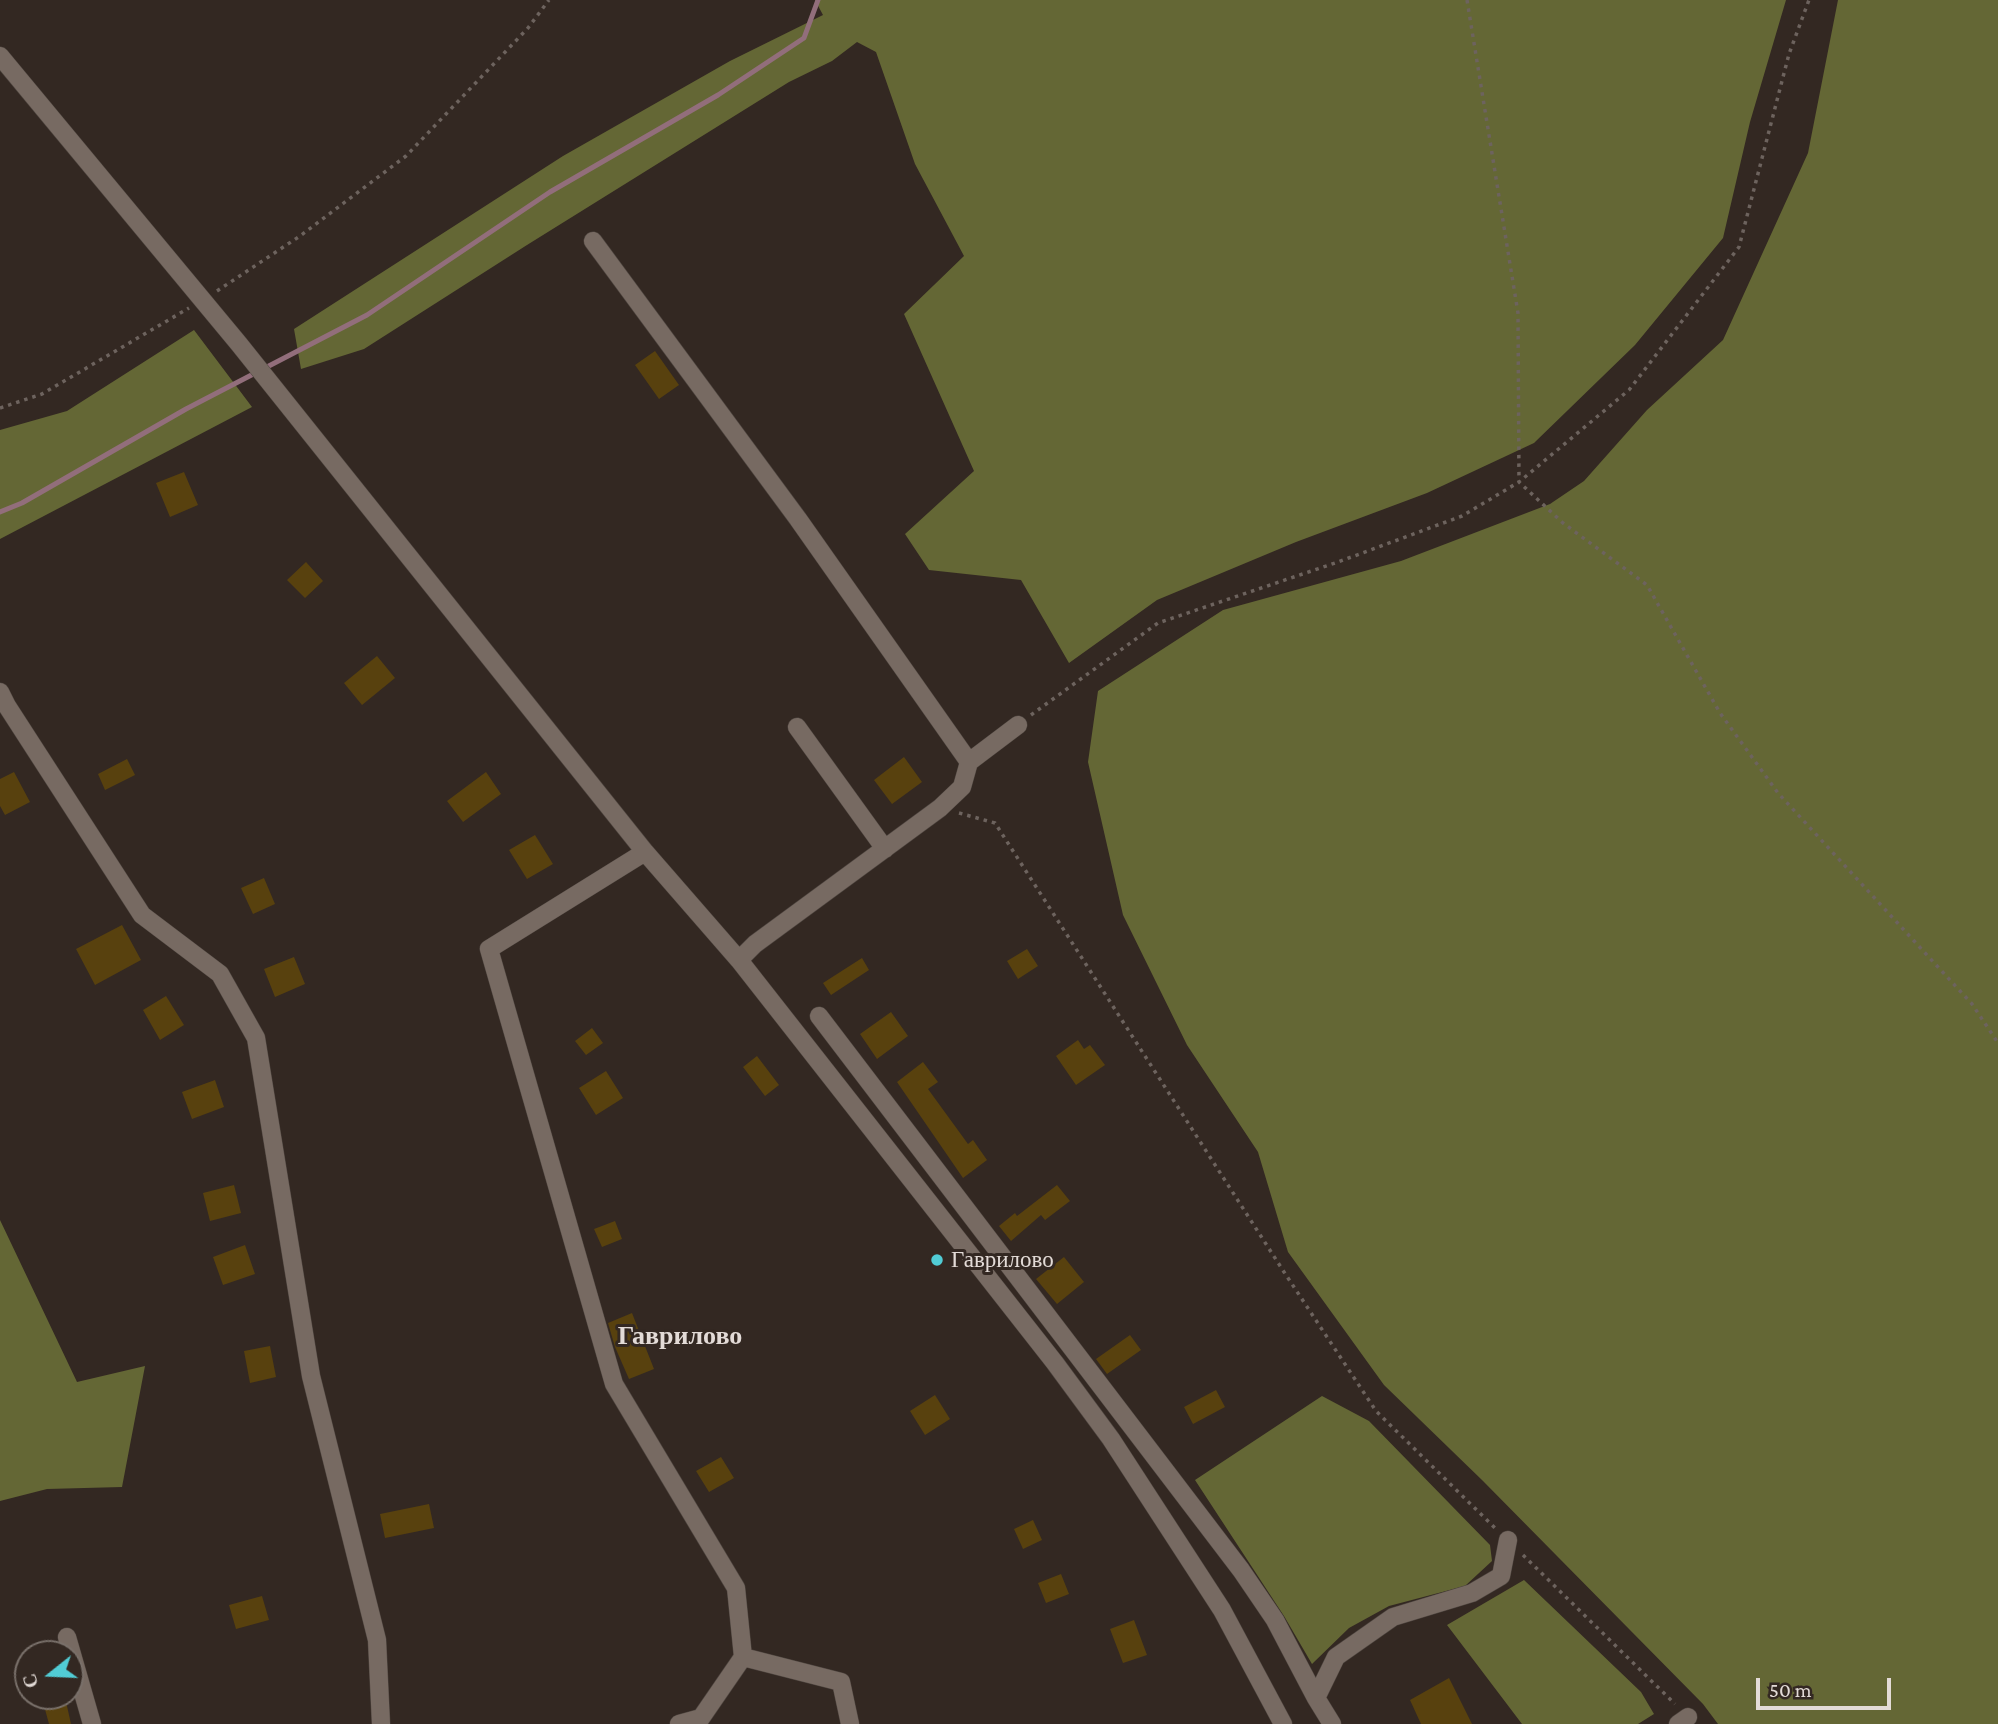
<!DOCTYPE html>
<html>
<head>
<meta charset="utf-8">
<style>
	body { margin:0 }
	#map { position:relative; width:1998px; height:1724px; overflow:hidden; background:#332822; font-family:"Crimson Pro",serif }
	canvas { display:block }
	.north { position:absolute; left:14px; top:1640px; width:70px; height:70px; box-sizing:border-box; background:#332822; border:2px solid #79706a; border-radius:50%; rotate:252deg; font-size:19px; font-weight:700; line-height:28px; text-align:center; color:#e3dbd7 }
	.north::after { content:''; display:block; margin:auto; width:24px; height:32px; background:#51ccd5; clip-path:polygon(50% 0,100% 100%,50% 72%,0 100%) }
	.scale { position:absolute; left:1756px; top:1678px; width:135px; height:32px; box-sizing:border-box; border:4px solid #e3dbd7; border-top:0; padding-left:9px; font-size:21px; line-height:24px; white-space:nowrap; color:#e3dbd7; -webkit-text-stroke:5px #332822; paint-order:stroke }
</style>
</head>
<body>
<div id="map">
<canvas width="1998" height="1724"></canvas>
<div class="north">С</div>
<div class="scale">50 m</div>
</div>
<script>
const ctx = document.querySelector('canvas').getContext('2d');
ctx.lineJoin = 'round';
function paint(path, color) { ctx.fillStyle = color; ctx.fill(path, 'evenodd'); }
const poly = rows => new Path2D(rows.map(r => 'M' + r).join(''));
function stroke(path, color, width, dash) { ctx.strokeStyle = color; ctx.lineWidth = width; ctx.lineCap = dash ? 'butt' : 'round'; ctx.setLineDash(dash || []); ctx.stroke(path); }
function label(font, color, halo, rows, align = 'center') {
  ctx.font = font + ' "Crimson Pro",serif'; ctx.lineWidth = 6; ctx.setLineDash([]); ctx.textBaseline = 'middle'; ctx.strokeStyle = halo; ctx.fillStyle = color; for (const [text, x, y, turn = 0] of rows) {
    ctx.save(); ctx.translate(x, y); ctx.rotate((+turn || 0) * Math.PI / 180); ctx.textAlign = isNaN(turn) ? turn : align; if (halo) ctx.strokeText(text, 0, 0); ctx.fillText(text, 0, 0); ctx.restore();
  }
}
paint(poly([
	[815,0,1786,0,1750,122,1723,238,1635,345,1534,443,1427,493,1296,542,1157,600,1069,663,1021,580,929,570,905,534,974,471,904,314,964,256,915,164,876,52,857,42,832,61,789,82,527,245,364,349,301,369,294,329,563,156,730,61,823,15],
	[1838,0,1998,0,1998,1724,1718,1724,1703,1704,1483,1481,1384,1385,1288,1252,1258,1152,1187,1045,1123,915,1088,762,1098,691,1223,610,1401,561,1550,504,1584,481,1647,410,1723,340,1808,153],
	[194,330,252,407,0,539,0,430,67,411],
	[0,1220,77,1382,145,1366,122,1487,47,1489,0,1501],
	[1322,1396,1369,1421,1490,1545,1492,1561,1465,1586,1389,1606,1349,1628,1312,1664,1284,1616,1195,1480],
	[1524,1580,1641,1692,1654,1714,1638,1724,1522,1724,1447,1625]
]), '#646735');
stroke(poly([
	[0,512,22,503,186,409,367,315,550,192,718,95,804,38,818,0]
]), '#926e7b', 5);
paint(poly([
	[655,351,679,385,659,399,635,365],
	[184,472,198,505,170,517,156,483],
	[306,562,323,581,305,598,287,580],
	[377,656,395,678,362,705,344,683],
	[904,757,922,782,892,804,874,780],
	[127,759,135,775,105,790,98,774],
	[14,772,30,802,5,815,0,806,0,779],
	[486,772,501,794,463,822,447,801],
	[535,835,553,864,527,879,509,850],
	[264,878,275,904,253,914,241,888],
	[122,925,141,960,95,985,76,949],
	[1027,949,1038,966,1018,979,1007,961],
	[294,957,305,984,275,997,264,969],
	[862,958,869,970,831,995,823,983],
	[166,996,184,1025,160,1040,143,1010],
	[891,1012,908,1036,877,1059,860,1034],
	[592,1028,603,1043,586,1055,575,1041],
	[1078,1040,1084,1049,1090,1045,1105,1065,1076,1085,1056,1056],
	[757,1056,779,1085,765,1096,743,1067],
	[923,1062,938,1082,928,1089,968,1144,973,1140,987,1160,963,1178,897,1082],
	[606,1071,623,1098,596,1115,579,1088],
	[215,1080,224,1107,192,1119,182,1092],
	[234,1185,241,1213,210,1221,203,1193],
	[1057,1185,1070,1201,1045,1220,1041,1215,1011,1241,999,1226,1015,1213,1017,1216],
	[615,1221,622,1239,602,1247,594,1229],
	[245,1245,255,1274,223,1285,213,1257],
	[1064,1257,1084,1282,1057,1304,1036,1279],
	[632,1313,654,1369,629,1379,615,1347,608,1323],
	[1130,1335,1141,1350,1107,1374,1096,1359],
	[270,1346,276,1377,250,1383,244,1351],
	[1216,1390,1225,1407,1193,1424,1184,1407],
	[935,1395,950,1419,925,1435,910,1411],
	[721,1457,734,1478,709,1492,696,1471],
	[429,1504,434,1528,385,1538,380,1514],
	[1033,1520,1042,1540,1023,1549,1014,1529],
	[1061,1574,1069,1594,1046,1603,1038,1583],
	[262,1596,269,1620,236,1629,229,1605],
	[1134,1620,1147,1655,1123,1663,1110,1629],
	[1449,1678,1472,1724,1421,1724,1410,1700],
	[65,1697,71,1724,49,1724,43,1702]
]), '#58410e');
const minor = poly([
	[0,56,239,344,645,852,739,960,1055,1363,1111,1439,1222,1610,1283,1724],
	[593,241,798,519,969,762],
	[0,692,7,706,142,915,220,974,256,1038,311,1376,377,1640,381,1724],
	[797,727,885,849],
	[645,852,489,949,614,1384,736,1588,743,1657,701,1718,679,1724],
	[739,960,755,944,940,808,962,787,969,762,1018,725],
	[819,1016,1241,1570,1275,1620,1316,1698,1332,1724],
	[67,1637,92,1724],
	[743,1657,841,1682,850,1724],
	[1316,1698,1336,1657,1393,1617,1472,1593,1501,1576,1508,1540],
	[1678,1724,1688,1717]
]);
stroke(minor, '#4f4640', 19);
stroke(poly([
	[1467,0,1518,313,1519,482,1563,523,1647,585,1720,713,1778,793,1972,1004,1998,1043],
	[217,291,300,236,406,156,528,28,549,0],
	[0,408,42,394,189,308],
	[1031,715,1158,623,1338,562,1462,516,1519,482,1629,390,1739,247,1789,54,1809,0],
	[959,813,995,823,1284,1272,1376,1411,1495,1528],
	[1523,1555,1675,1704]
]), '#6d635e', 3.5, [3.5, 5]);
stroke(minor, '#776a62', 18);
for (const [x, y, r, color] of [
	[937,1260,7,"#51ccd5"]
]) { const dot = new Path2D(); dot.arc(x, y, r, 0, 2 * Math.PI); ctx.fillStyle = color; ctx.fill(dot); stroke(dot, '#332822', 2.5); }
label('23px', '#e3dbd7', '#332822', [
	["Гаврилово",951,1260]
], 'left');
label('bold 26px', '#e3dbd7', '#332822', [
	["Гаврилово",680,1336]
]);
</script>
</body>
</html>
